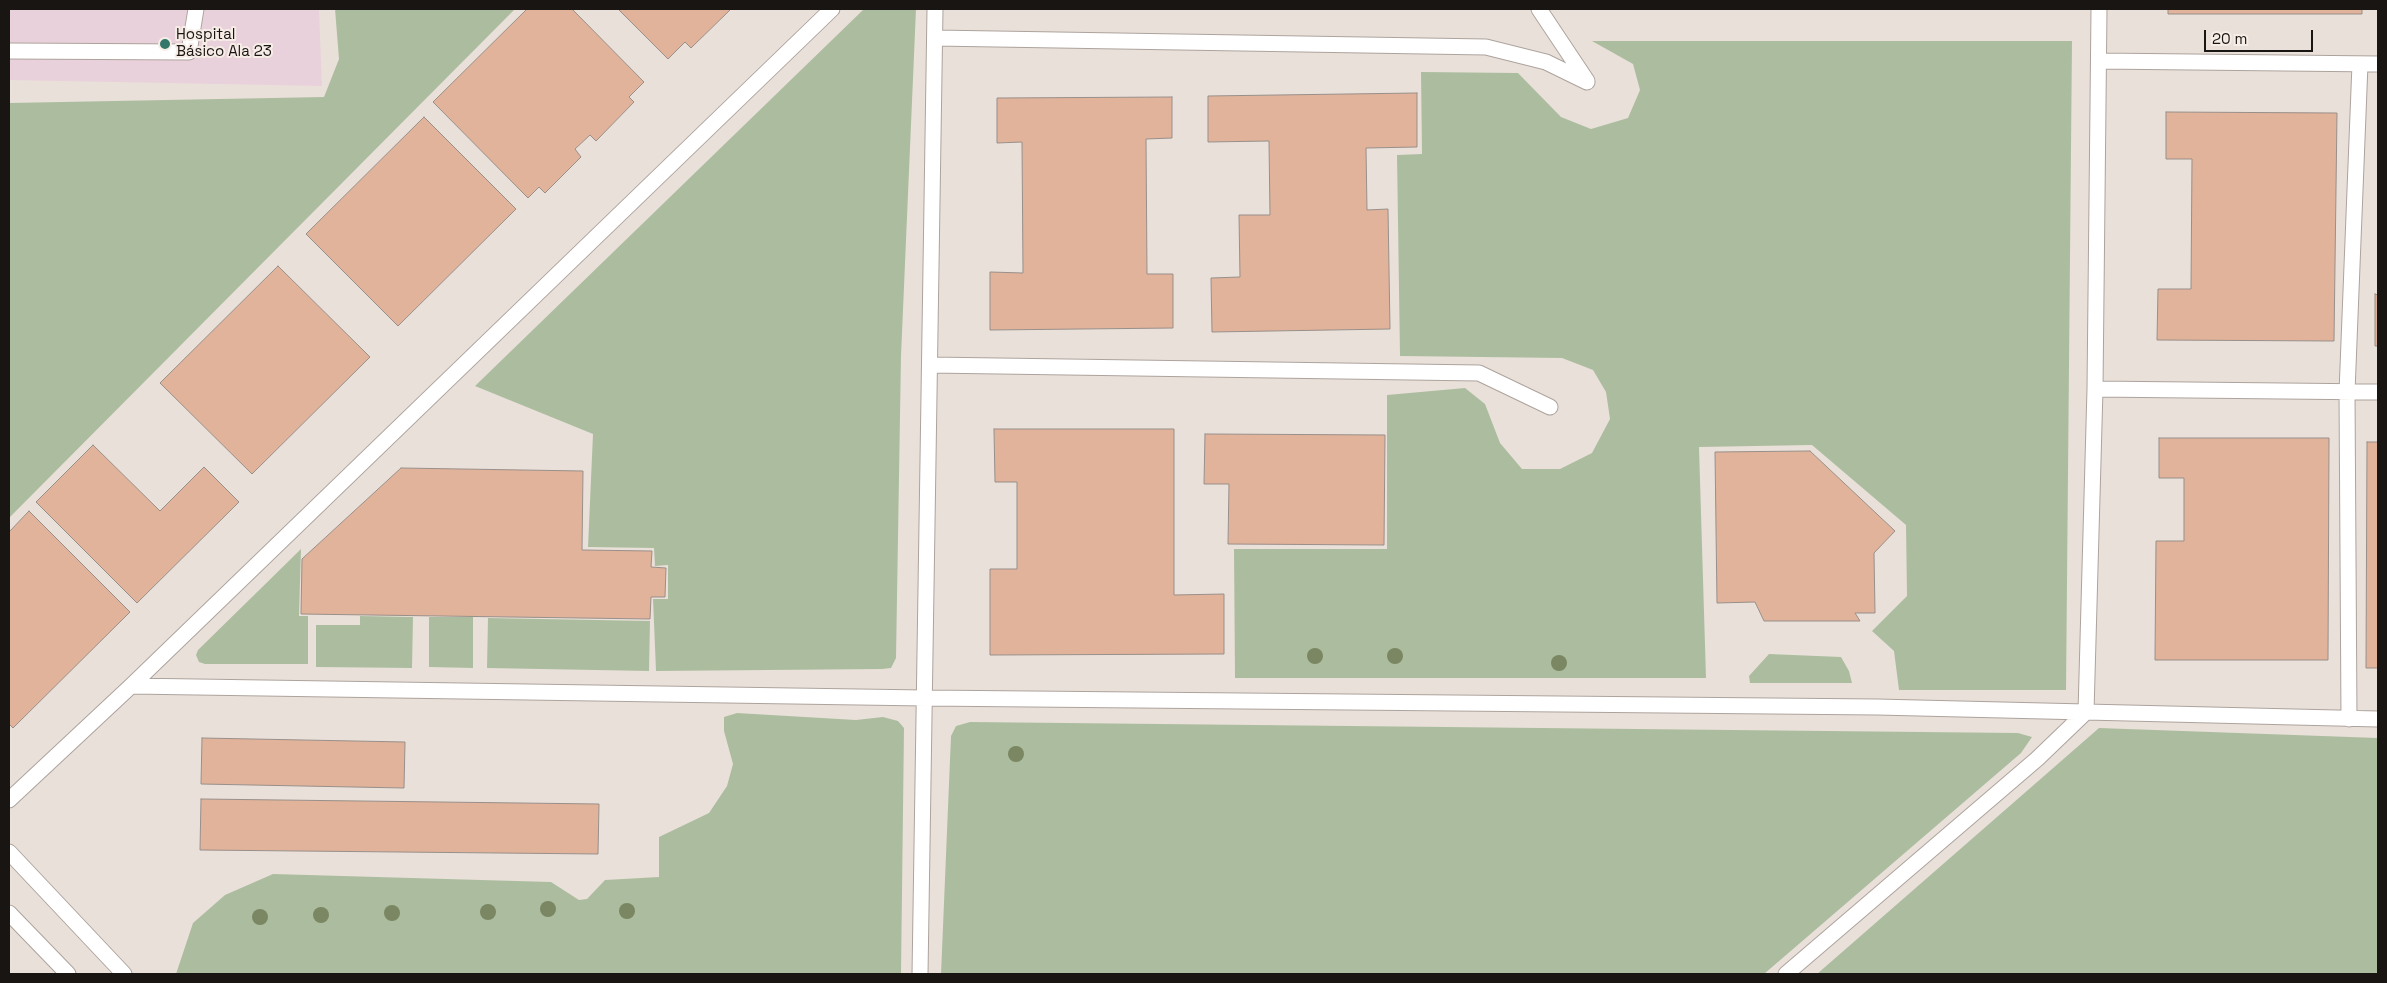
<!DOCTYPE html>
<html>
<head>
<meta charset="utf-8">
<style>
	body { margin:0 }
	#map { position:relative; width:2387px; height:983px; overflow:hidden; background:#eae0da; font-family:"Space Grotesk",sans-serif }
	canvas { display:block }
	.frame { position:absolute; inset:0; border:10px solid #191513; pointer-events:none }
	.scale { position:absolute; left:2204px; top:30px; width:109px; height:22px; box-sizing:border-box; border:2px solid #191513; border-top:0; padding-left:6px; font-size:15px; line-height:18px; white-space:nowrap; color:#191513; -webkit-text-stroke:4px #f7ede7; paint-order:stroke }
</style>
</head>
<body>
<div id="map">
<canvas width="2387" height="983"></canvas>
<div class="frame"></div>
<div class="scale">20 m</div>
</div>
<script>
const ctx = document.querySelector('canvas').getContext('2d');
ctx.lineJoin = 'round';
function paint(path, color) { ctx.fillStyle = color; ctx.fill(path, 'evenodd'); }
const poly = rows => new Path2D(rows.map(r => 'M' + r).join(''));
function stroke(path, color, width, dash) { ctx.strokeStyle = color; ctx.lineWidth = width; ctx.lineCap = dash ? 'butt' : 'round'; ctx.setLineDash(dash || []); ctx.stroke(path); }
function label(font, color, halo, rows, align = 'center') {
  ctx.font = font + ' "Space Grotesk",sans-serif'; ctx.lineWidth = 4; ctx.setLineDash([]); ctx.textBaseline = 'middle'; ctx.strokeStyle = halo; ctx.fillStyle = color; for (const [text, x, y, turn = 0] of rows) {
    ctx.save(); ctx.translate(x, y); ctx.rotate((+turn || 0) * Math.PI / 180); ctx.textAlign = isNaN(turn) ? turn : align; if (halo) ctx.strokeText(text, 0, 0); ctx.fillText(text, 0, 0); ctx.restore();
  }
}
paint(poly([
	[9,9,319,9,322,86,9,80]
]), '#e9d1db');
paint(poly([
	[335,9,515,9,9,518,9,103,324,97,339,59],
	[864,9,916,9,901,356,896,658,891,668,882,669,656,671,653,599,668,599,668,565,655,566,654,548,588,547,593,434,475,386],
	[1592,41,2072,41,2066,690,1899,690,1894,651,1872,631,1907,596,1906,525,1812,445,1699,447,1706,678,1235,678,1234,549,1387,549,1387,395,1465,388,1485,404,1500,443,1522,469,1560,469,1592,453,1610,419,1606,392,1593,370,1562,358,1400,356,1397,155,1422,154,1421,72,1518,73,1561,117,1591,129,1628,118,1640,90,1633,64],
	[301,549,299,616,308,616,308,664,205,664,199,662,196,655,198,650],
	[360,616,413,617,412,668,316,667,316,625,360,625],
	[429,617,473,617,473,668,429,667],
	[488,618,650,621,649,671,487,668],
	[1769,654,1841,657,1849,671,1852,683,1750,683,1749,676],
	[737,713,856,720,883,717,898,721,904,728,901,974,176,974,193,923,225,895,273,874,551,882,579,900,587,899,605,880,659,877,659,837,709,813,727,786,733,764,724,731,724,717],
	[970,722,2018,733,2032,737,2021,753,1764,974,941,974,951,736,956,726],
	[2099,728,2378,738,2378,974,1817,974]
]), '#acbd9f');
const building = poly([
	[527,9,572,9,644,82,629,97,634,102,596,141,590,135,575,149,581,157,545,193,539,187,528,198,433,102,527,9],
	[618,9,729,9,730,10,691,48,685,42,668,59,618,9],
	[2168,9,2362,9,2362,14,2168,14,2168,9],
	[1417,93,1417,147,1366,148,1367,210,1388,209,1390,329,1212,332,1211,278,1240,277,1239,215,1270,215,1269,141,1208,142,1208,96,1417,93],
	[1172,97,1172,138,1146,139,1147,274,1173,274,1173,328,990,330,990,272,1023,273,1022,142,997,143,997,98,1172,97],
	[2166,112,2337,113,2334,341,2157,340,2158,289,2191,289,2192,159,2166,159,2166,112],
	[424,117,516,209,398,326,306,234,424,117],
	[278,266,370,357,252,474,160,383,278,266],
	[2375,294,2378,295,2378,346,2375,346,2375,294],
	[994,429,1174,429,1174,595,1224,594,1224,654,990,655,990,569,1017,569,1017,482,995,482,994,429],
	[1205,434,1385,435,1384,545,1228,544,1229,484,1204,484,1205,434],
	[2159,438,2329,438,2328,660,2155,660,2156,541,2184,541,2184,478,2159,478,2159,438],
	[2367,442,2378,442,2378,668,2366,668,2367,442],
	[93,445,160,511,204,467,239,502,137,603,36,502,93,445],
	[1810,451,1895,531,1874,553,1875,613,1855,613,1860,621,1764,621,1755,602,1717,603,1715,452,1810,451],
	[401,468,583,471,582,550,652,551,651,567,666,568,665,597,651,597,650,619,301,614,302,559,401,468],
	[29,511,130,612,13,728,9,724,9,532,29,511],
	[202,738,405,742,404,788,201,784,202,738],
	[201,799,599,804,598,854,200,850,201,799]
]);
paint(building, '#e0b39a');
stroke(building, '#998f8a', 1);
const service = poly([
	[1539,9,1587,81],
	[935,38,1486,47,1546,62,1587,82],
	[9,51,189,52,196,9],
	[2099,61,2378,64],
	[930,365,1479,373,1550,407],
	[2095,389,2378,392],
	[131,686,925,698,1877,707,2378,719],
	[2349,719,2347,392,2360,64],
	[9,800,131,686,832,9],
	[9,852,124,974],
	[9,913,68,974],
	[920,974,935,9],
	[1786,974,2037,759,2086,712,2095,389,2099,9]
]);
stroke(service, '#ada39d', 17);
stroke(service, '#fff', 15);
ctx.fillStyle = '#7b8662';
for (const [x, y] of [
	[1315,656],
	[1395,656],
	[1559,663],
	[1016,754],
	[548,909],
	[627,911],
	[488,912],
	[392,913],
	[321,915],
	[260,917]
]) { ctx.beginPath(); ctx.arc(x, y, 8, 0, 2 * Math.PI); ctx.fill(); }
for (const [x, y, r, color] of [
	[165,44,6,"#33776a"]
]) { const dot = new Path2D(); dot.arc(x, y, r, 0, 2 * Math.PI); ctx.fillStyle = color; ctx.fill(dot); stroke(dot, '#f7ede7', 2); }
label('15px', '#191513', '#f7ede7', [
	["Hospital",176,35],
	["Básico Ala 23",176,52]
], 'left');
</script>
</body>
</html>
